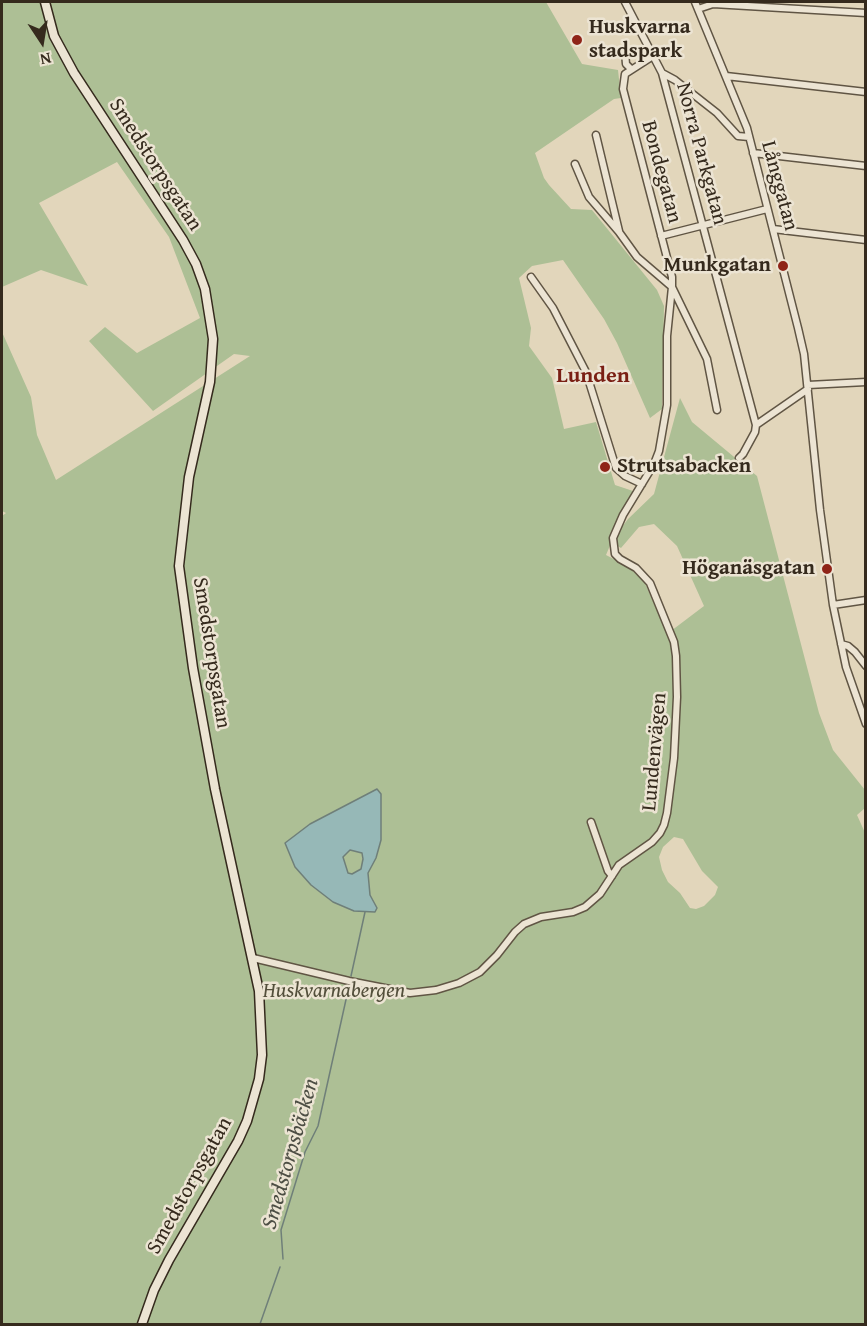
<!DOCTYPE html>
<html>
<head>
<meta charset="utf-8">
<style>
	body { margin:0 }
	#map { position:relative; width:867px; height:1326px; overflow:hidden; background:#e2d6bb; font-family:"Gentium Book Plus",serif }
	canvas { display:block }
	.frame { position:absolute; inset:0; border:3px solid #352a1d; pointer-events:none }
	.north { position:absolute; left:12px; top:12px; width:60px; height:60px; -webkit-text-stroke:4px #ece4d3; paint-order:stroke; rotate:168deg; font-size:16px; font-weight:700; line-height:24px; text-align:center; color:#352a1d }
	.north::after { content:''; display:block; margin:auto; width:21px; height:27px; background:#352a1d; clip-path:polygon(50% 0,100% 100%,50% 72%,0 100%) }
</style>
</head>
<body>
<div id="map">
<canvas width="867" height="1326"></canvas>
<div class="frame"></div>
<div class="north">N</div>
</div>
<script>
const ctx = document.querySelector('canvas').getContext('2d');
ctx.lineJoin = 'round';
function paint(path, color) { ctx.fillStyle = color; ctx.fill(path, 'evenodd'); }
const poly = rows => new Path2D(rows.map(r => 'M' + r).join(''));
function stroke(path, color, width, dash) { ctx.strokeStyle = color; ctx.lineWidth = width; ctx.lineCap = dash ? 'butt' : 'round'; ctx.setLineDash(dash || []); ctx.stroke(path); }
function label(font, color, halo, rows, align = 'center') {
  ctx.font = font + ' "Gentium Book Plus",serif'; ctx.lineWidth = 5; ctx.setLineDash([]); ctx.textBaseline = 'middle'; ctx.strokeStyle = halo; ctx.fillStyle = color; for (const [text, x, y, turn = 0] of rows) {
    ctx.save(); ctx.translate(x, y); ctx.rotate((+turn || 0) * Math.PI / 180); ctx.textAlign = isNaN(turn) ? turn : align; if (halo) ctx.strokeText(text, 0, 0); ctx.fillText(text, 0, 0); ctx.restore();
  }
}
paint(poly([
	[2,2,546,2,582,64,618,70,621,98,614,99,535,153,544,178,549,185,571,209,592,210,657,290,664,306,662,409,650,418,617,343,604,319,563,260,532,266,519,278,531,328,529,346,552,378,564,429,596,422,615,485,633,491,606,555,629,567,645,583,667,634,704,606,677,546,654,524,639,527,621,548,616,545,616,539,619,531,628,519,654,494,680,398,692,422,757,476,819,713,833,750,865,790,865,808,857,815,866,835,865,1324,2,1324,2,516,6,513,2,511,2,332,31,397,37,435,56,480,250,356,234,354,153,411,89,341,105,327,137,353,200,318,169,237,117,162,39,203,88,286,41,270,2,287],
	[674,837,683,839,702,871,718,887,715,895,704,906,696,909,690,908,680,893,668,882,662,870,659,857,663,847]
]), '#adbf95');
const water = poly([
	[377,789,381,794,381,840,376,858,368,873,370,895,377,908,375,912,354,911,333,902,311,885,295,867,285,843,310,824,377,789],
	[350,850,362,853,363,859,361,869,352,874,348,873,343,857,350,850]
]);
paint(water, '#96b8b7');
stroke(water, '#6f7f79', 1.5);
stroke(poly([
	[351,976,365,912],
	[283,1259,281,1230,305,1152,318,1126,349,986],
	[260,1324,280,1267]
]), '#6f7f79', 1.5);
const street = poly([
	[625,2,662,73,756,425],
	[695,2,747,128,798,328,804,354,820,510,833,605,846,667,866,724],
	[698,9,713,4,866,13],
	[625,52,626,64,631,69],
	[653,56,625,74,623,89,672,277,672,287,707,359,717,410],
	[662,73,675,80,717,113,738,136,749,137],
	[726,76,866,92],
	[596,135,619,231],
	[753,153,866,166],
	[575,164,589,197,619,232,637,257,672,287],
	[773,229,866,240],
	[661,236,767,209],
	[531,277,553,308,586,372,616,468,625,476,642,484],
	[808,385,866,382],
	[756,425,808,389],
	[739,458,743,454,755,432,756,425],
	[833,605,866,600],
	[841,644,848,646,855,652,866,666],
	[591,822,608,871,612,876],
	[253,958,349,981,410,993,436,990,459,983,480,972,497,955,515,932,524,924,541,917,573,912,585,907,600,894,619,865,652,842,660,833,664,825,667,813,674,758,677,697,676,656,674,642,650,583,636,568,620,559,615,554,613,538,623,515,654,464,659,451,667,405,667,336,672,287]
]);
const secondary = poly([
	[45,2,54,36,74,73,183,240,196,264,205,289,213,339,210,382,189,477,179,566,193,668,215,789,259,991,262,1055,259,1079,247,1121,238,1141,169,1260,154,1290,142,1324]
]);
stroke(street, '#605544', 9);
stroke(secondary, '#352a1d', 11);
stroke(street, '#ece4d3', 6);
stroke(secondary, '#ece4d3', 8);
for (const [x, y, r, color] of [
	[577,40,6,"#8f2418"],
	[783,266,6,"#8f2418"],
	[605,467,6,"#8f2418"],
	[827,569,6,"#8f2418"]
]) { const dot = new Path2D(); dot.arc(x, y, r, 0, 2 * Math.PI); ctx.fillStyle = color; ctx.fill(dot); stroke(dot, '#ece4d3', 2); }
label('bold 21px', '#352a1d', '#ece4d3', [
	["Huskvarna",589,28],
	["stadspark",589,52],
	["Munkgatan",771,266,"right"],
	["Strutsabacken",617,467],
	["Höganäsgatan",815,569,"right"]
], 'left');
label('21px', '#352a1d', '#ece4d3', [
	["Norra Parkgatan",701,154,75],
	["Smedstorpsgatan",155,165,57],
	["Bondegatan",661,172,75],
	["Långgatan",779,186,75],
	["Smedstorpsgatan",211,653,81],
	["Lundenvägen",655,752,-85],
	["Smedstorpsgatan",190,1186,-61]
]);
label('italic 21px', '#534f3b', '#ece4d3', [
	["Huskvarnabergen",334,992]
]);
label('bold 22px', '#7a1f14', '#ece4d3', [
	["Lunden",593,376]
]);
label('italic 22px', '#4d4e44', '#ece4d3', [
	["Smedstorpsbäcken",291,1154,-74]
]);
</script>
</body>
</html>
